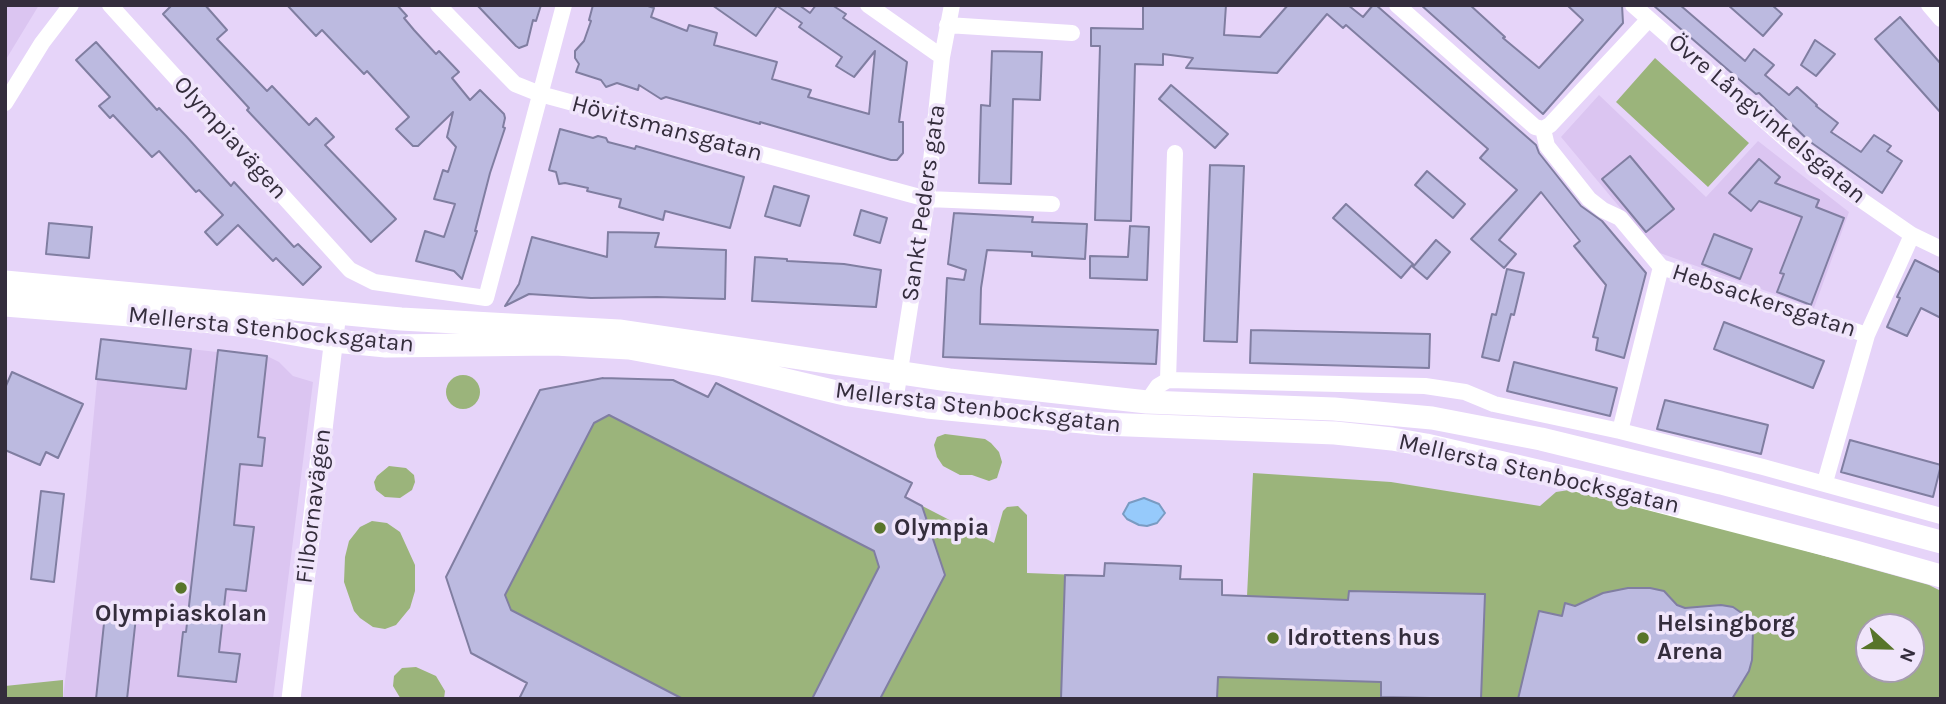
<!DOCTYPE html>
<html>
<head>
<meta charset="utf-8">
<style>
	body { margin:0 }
	#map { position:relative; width:1946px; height:704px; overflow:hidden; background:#e6d4f9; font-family:Karla,sans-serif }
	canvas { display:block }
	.frame { position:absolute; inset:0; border:7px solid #342d3c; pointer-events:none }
	.north { position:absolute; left:1855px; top:613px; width:70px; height:70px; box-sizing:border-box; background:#f0e5fb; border:2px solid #a59baf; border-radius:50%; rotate:112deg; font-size:19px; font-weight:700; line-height:28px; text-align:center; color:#342d3c }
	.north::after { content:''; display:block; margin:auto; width:24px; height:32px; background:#58752a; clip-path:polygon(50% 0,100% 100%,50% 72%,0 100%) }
</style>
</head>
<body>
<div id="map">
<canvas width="1946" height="704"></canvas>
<div class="frame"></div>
<div class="north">N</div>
</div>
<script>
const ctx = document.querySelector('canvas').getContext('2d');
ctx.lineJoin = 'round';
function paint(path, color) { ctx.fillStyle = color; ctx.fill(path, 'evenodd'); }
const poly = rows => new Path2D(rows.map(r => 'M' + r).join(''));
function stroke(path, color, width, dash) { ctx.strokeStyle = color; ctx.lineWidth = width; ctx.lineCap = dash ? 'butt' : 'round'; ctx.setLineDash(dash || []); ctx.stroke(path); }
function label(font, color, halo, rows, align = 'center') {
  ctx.font = font + ' Karla,sans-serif'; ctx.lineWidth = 7; ctx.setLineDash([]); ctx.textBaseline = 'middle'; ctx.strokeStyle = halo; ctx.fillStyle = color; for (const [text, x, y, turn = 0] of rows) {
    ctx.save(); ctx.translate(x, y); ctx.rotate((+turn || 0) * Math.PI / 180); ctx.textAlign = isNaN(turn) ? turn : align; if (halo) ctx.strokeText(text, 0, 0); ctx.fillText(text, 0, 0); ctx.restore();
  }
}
paint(poly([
	[5,5,39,5,5,61],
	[1599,95,1706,197,1758,141,1849,212,1814,308,1657,252,1561,137],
	[101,339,217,352,218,350,267,356,279,362,293,376,313,382,273,699,63,699,86,496]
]), '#dbc5f1');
paint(poly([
	[1655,58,1749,143,1708,187,1616,102],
	'446 392a17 17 0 1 1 34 0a17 17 0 1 1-34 0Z',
	[603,378,673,380,708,397,716,383,912,483,905,497,994,543,1003,511,1007,507,1018,506,1027,515,1027,573,1104,576,1105,563,1181,566,1181,579,1221,580,1222,595,1247,596,1253,473,1391,482,1540,506,1556,492,1569,490,1731,530,1929,585,1941,591,1941,699,519,699,527,683,471,653,446,577,540,390],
	[1869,627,1911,627,1911,669,1869,669],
	[945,434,985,439,991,443,999,452,1002,462,997,478,989,481,972,475,960,475,943,466,937,457,934,445,937,437],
	[389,466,406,468,414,475,415,482,412,490,400,498,385,497,376,490,374,482,377,476],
	[372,521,387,523,400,532,415,565,415,591,410,608,396,625,385,629,373,627,360,618,354,611,344,582,345,557,349,541,360,527],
	[416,667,436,676,445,691,444,699,401,699,399,696,393,686,394,676,402,668],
	[63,680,63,699,5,699,5,686]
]), '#9bb47b');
const water = poly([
	[1144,498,1159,504,1165,513,1157,523,1147,526,1139,525,1127,519,1123,514,1129,503,1144,498]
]);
paint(water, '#96cafb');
stroke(water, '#799bc2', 2);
const building = poly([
	[172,5,205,5,227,30,217,39,267,91,272,86,309,125,316,118,334,137,325,145,396,219,371,242,247,110,249,108,163,14,172,5],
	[287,5,397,5,407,16,404,18,414,30,436,54,439,51,459,72,452,78,470,100,480,90,504,114,505,118,503,127,505,128,490,173,475,231,477,231,462,279,454,271,416,261,425,231,444,237,455,204,434,199,443,170,448,172,456,147,447,137,453,112,418,146,413,146,396,129,409,117,367,71,364,74,322,30,316,36,287,5],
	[477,5,541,5,536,21,533,20,527,45,519,48,516,46,477,5],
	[593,5,645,5,654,8,651,17,687,31,689,25,717,33,714,45,777,62,772,79,811,90,808,97,869,114,875,51,854,77,836,66,842,57,799,27,802,23,777,6,756,36,712,5,799,5,810,13,816,5,832,5,846,14,843,18,907,62,899,122,903,122,903,153,897,160,891,160,760,122,760,124,666,97,661,99,639,85,638,90,617,83,606,87,601,80,576,72,579,64,575,58,575,51,584,41,591,21,589,20,593,5],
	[1143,5,1226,5,1224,35,1260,37,1288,5,1348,5,1363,17,1373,5,1376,5,1536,145,1539,153,1581,206,1602,221,1646,273,1624,358,1596,350,1598,338,1593,337,1606,285,1574,246,1580,241,1541,192,1499,240,1516,254,1504,268,1471,239,1517,190,1480,158,1488,149,1346,25,1343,28,1327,14,1277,73,1186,68,1193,58,1163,54,1163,65,1135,64,1131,221,1095,220,1100,46,1091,46,1091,28,1143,29,1143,5],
	[1421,5,1470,5,1505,37,1503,38,1539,68,1583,20,1567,5,1622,5,1623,23,1543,114,1421,5],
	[1653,5,1680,5,1745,61,1754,49,1774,65,1765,75,1789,95,1797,87,1817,105,1816,106,1838,123,1831,132,1861,152,1874,135,1891,146,1887,151,1902,161,1882,193,1809,141,1759,93,1756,94,1653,5],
	[1728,5,1772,5,1782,14,1763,36,1728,5],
	[1900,17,1941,64,1941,113,1875,39,1900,17],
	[1815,40,1835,54,1816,76,1801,65,1815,40],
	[96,42,157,110,159,108,186,136,231,186,234,182,294,247,298,244,321,267,303,285,276,258,273,261,238,225,217,245,205,232,223,215,199,190,196,192,159,151,152,157,113,115,110,118,99,106,110,97,76,60,96,42],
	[992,51,1042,52,1040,100,1013,99,1011,184,979,183,981,105,990,106,992,51],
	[1171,85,1228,134,1215,148,1159,99,1171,85],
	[560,129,593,138,598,136,606,138,608,142,635,149,636,146,744,177,730,228,665,211,663,220,619,207,621,199,587,191,588,188,565,183,559,184,556,172,549,170,560,129],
	[1630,156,1674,209,1646,232,1602,179,1630,156],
	[1759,159,1780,177,1775,183,1819,200,1816,207,1844,218,1811,305,1777,292,1784,274,1780,273,1802,217,1759,201,1751,211,1729,193,1759,159],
	[1210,165,1244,166,1237,342,1204,341,1210,165],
	[1427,171,1465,204,1453,218,1415,185,1427,171],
	[774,186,809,196,800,226,765,216,774,186],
	[1346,204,1413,264,1401,278,1333,218,1346,204],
	[861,210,887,218,880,243,854,235,861,210],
	[954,213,1033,217,1032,222,1087,224,1085,259,1032,256,1032,252,987,250,981,288,980,324,1158,330,1156,364,943,357,947,278,964,280,966,270,948,264,954,213],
	[49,223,92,227,89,258,46,254,49,223],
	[1130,226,1149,227,1147,280,1090,278,1090,256,1128,257,1130,226],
	[608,232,659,233,655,247,726,250,725,299,657,297,591,298,529,294,505,306,519,284,532,237,607,257,608,232],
	[1714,234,1752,249,1740,279,1702,264,1714,234],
	[1436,240,1450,252,1427,279,1413,267,1436,240],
	[755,257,787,259,787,261,844,264,881,270,876,307,752,301,755,257],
	[1915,260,1941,273,1941,318,1921,308,1907,336,1887,327,1900,298,1897,297,1915,260],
	[1507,269,1524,273,1514,315,1511,314,1499,361,1482,357,1492,314,1496,315,1507,269],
	[1724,322,1824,361,1813,388,1714,349,1724,322],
	[1251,330,1430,334,1429,368,1250,363,1251,330],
	[101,339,191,349,186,389,96,379,101,339],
	[218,350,267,356,258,437,265,438,262,466,240,464,234,525,254,527,246,591,226,589,219,652,240,654,236,682,178,676,183,632,186,632,218,350],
	[1514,362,1617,388,1610,416,1507,391,1514,362],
	[12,372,83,404,58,458,46,452,40,465,5,450,5,388,12,372],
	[603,378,673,380,708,397,716,383,912,483,905,497,922,506,945,575,880,699,812,699,879,567,874,551,609,415,594,423,505,595,511,610,683,699,519,699,527,683,471,653,446,577,540,390,603,378],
	[1665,400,1768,425,1761,454,1657,429,1665,400],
	[1850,440,1941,465,1933,497,1841,472,1850,440],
	[41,491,64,494,54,582,31,579,41,491],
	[1105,563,1181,566,1180,579,1222,580,1222,595,1348,600,1349,591,1485,594,1481,699,1381,697,1381,682,1218,677,1217,699,1061,699,1065,575,1104,576,1105,563],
	[1628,588,1650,588,1664,591,1677,605,1685,608,1721,605,1733,607,1746,616,1753,630,1752,660,1749,671,1732,699,1518,699,1539,611,1562,616,1565,603,1575,606,1603,593,1628,588],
	[105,614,136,617,127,699,96,699,105,614]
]);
paint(building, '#bcbae0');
stroke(building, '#807ea1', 2);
stroke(poly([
	[110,5,350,270,374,282,486,298,564,5],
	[438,5,515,84,540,94,927,199,1052,204],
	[868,5,942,57],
	[1397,5,1535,127,1543,129,1547,146,1589,199,1603,210,1620,218,1661,267,1867,335],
	[1633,5,1831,179,1912,235,1941,249],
	[1929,5,1941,19],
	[947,25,1072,33],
	[5,103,42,43,71,5],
	[1543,129,1550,125,1649,19],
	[1168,380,1175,153],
	[895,402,927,199,942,57,952,5],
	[1147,402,1158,386,1168,380,1425,386,1465,392,1494,404,1620,431,1763,467,1941,516],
	[1620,431,1661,267],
	[1825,482,1867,335,1912,235]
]), '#fff', 16);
stroke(poly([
	[291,699,337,312]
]), '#fff', 19);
stroke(poly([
	[5,282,401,319,619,331,949,380,1147,402,1334,409,1432,418,1541,439,1721,483,1941,542],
	[5,305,205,321,248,326,334,341,386,346,554,344,629,348,722,365,849,395,927,407,1103,424,1335,433,1392,439,1426,445,1593,484,1855,552,1941,576]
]), '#fff', 23);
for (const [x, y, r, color] of [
	[880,528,7,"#58752a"],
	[181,588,7,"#58752a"],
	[1273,638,7,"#58752a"],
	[1643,638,7,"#58752a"]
]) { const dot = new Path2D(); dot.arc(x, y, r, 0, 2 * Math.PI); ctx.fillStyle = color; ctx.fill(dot); stroke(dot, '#f0e5fb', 2.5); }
label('24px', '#342d3c', '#f0e5fb', [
	["Övre Långvinkelsgatan",1767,119,40],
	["Hövitsmansgatan",667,129,15],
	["Olympiavägen",230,138,48],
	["Sankt Peders gata",924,203,-82],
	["Hebsackersgatan",1764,301,18],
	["Mellersta Stenbocksgatan",271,330,6],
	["Mellersta Stenbocksgatan",978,408,7],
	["Mellersta Stenbocksgatan",1539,474,13],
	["Filbornavägen",314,506,-83]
]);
label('bold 24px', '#342d3c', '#f0e5fb', [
	["Olympia",894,528],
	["Olympiaskolan",181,614,"center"],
	["Helsingborg",1657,624],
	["Arena",1657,652],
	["Idrottens hus",1287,638]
], 'left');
</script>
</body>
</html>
